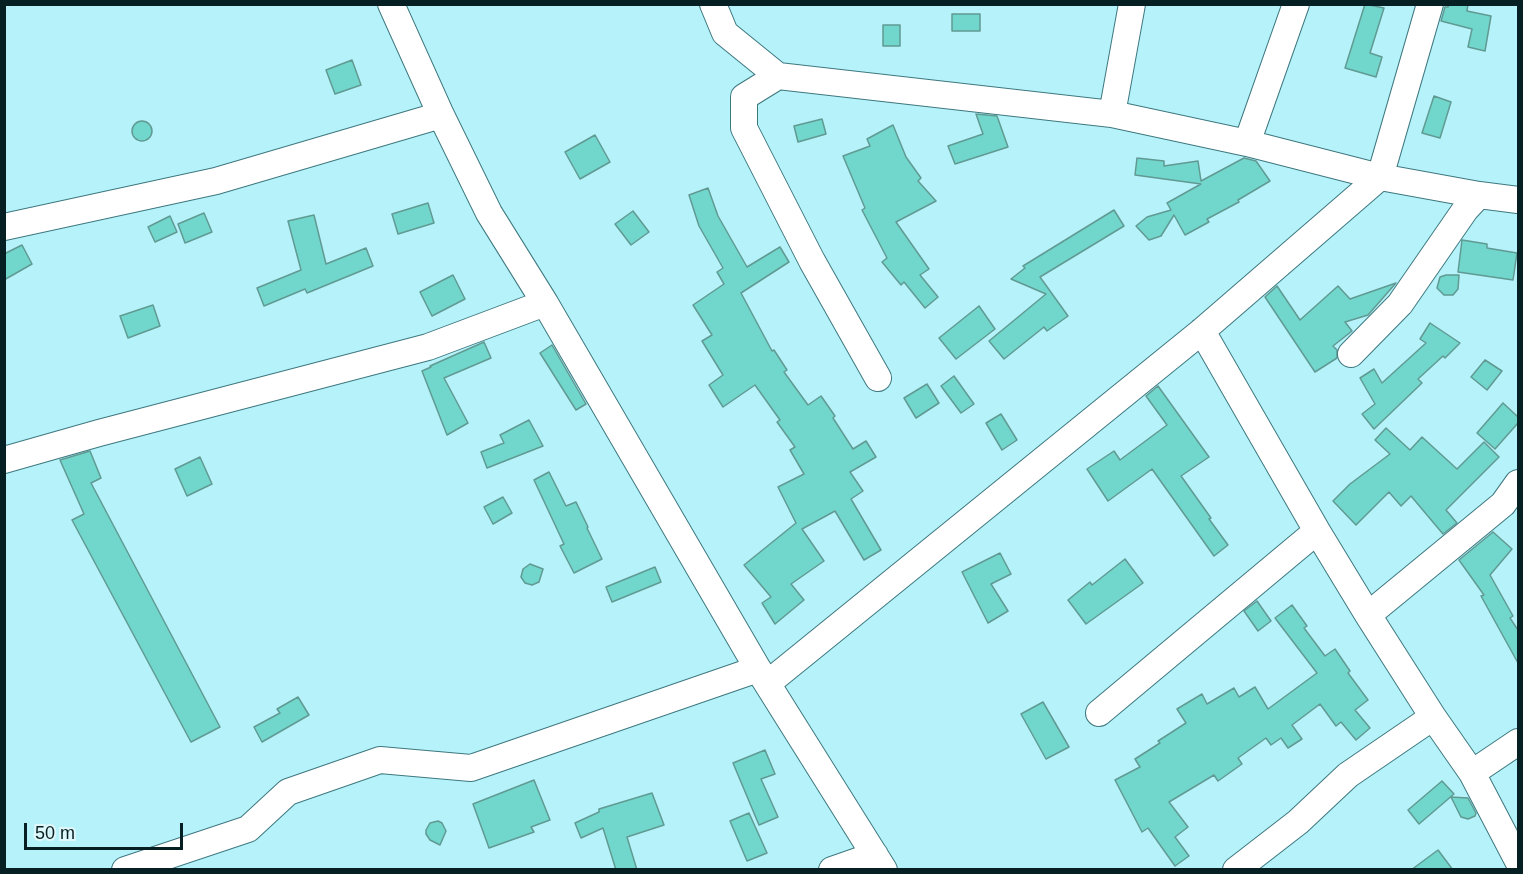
<!DOCTYPE html>
<html>
<head>
<meta charset="utf-8">
<style>
	body { margin:0 }
	#map { position:relative; width:1523px; height:874px; overflow:hidden; background:#b6f2fa; font-family:Helvetica,sans-serif }
	canvas { display:block }
	.frame { position:absolute; inset:0; border:6px solid #061f22; pointer-events:none }
	.scale { position:absolute; left:24px; top:823px; width:159px; height:27px; box-sizing:border-box; border:3px solid #061f22; border-top:0; padding-left:8px; font-size:18px; line-height:21px; white-space:nowrap; color:#061f22; -webkit-text-stroke:4px #e1f8fb; paint-order:stroke }
</style>
</head>
<body>
<div id="map">
<canvas width="1523" height="874"></canvas>
<div class="frame"></div>
<div class="scale">50 m</div>
</div>
<script>
const ctx = document.querySelector('canvas').getContext('2d');
ctx.lineJoin = 'round';
function paint(path, color) { ctx.fillStyle = color; ctx.fill(path, 'evenodd'); }
const poly = rows => new Path2D(rows.map(r => 'M' + r).join(''));
function stroke(path, color, width, dash) { ctx.strokeStyle = color; ctx.lineWidth = width; ctx.lineCap = dash ? 'butt' : 'round'; ctx.setLineDash(dash || []); ctx.stroke(path); }
const building = poly([
	[1365,4,1384,8,1370,53,1382,57,1376,77,1345,68,1365,4],
	[1449,4,1468,4,1467,11,1491,16,1485,51,1468,47,1472,29,1441,21,1445,7,1448,7,1449,4],
	[952,14,980,14,980,31,952,31,952,14],
	[883,25,900,25,900,46,883,46,883,25],
	[352,60,361,85,335,94,326,70,352,60],
	[1434,96,1451,102,1440,138,1422,133,1434,96],
	[976,114,997,116,1008,147,955,164,948,146,983,134,976,114],
	[822,119,826,134,798,142,794,126,822,119],
	'132 131a10 10 0 1 1 20 0a10 10 0 1 1-20 0Z',
	[893,125,906,157,921,178,918,181,936,201,896,222,929,269,920,275,938,297,925,308,904,282,901,285,882,262,887,258,862,210,865,208,843,156,870,146,867,139,893,125],
	[595,135,610,162,580,179,565,152,595,135],
	[1137,158,1164,161,1164,166,1198,161,1201,181,1244,158,1256,161,1270,181,1238,200,1239,202,1207,219,1209,222,1185,235,1174,215,1161,236,1149,240,1136,226,1147,217,1171,210,1167,203,1201,184,1135,175,1137,158],
	[708,188,718,216,747,267,780,247,789,262,741,293,772,351,774,350,787,370,784,372,808,405,821,396,835,416,833,418,853,449,866,441,876,457,850,472,863,491,851,499,881,550,864,560,835,511,802,529,824,561,791,584,804,600,775,624,762,603,771,597,744,565,796,523,778,487,804,474,790,450,795,447,777,422,780,420,755,385,723,407,709,385,723,375,702,341,712,335,693,305,724,284,717,272,723,268,699,226,689,195,708,188],
	[428,203,434,223,398,234,392,214,428,203],
	[1114,210,1124,226,1040,277,1068,316,1047,331,1044,327,1004,359,989,341,1046,294,1011,279,1025,268,1023,266,1114,210],
	[633,211,649,232,631,245,615,224,633,211],
	[204,213,212,232,185,243,178,224,204,213],
	[314,215,326,264,366,248,373,266,307,293,305,289,264,306,257,288,301,270,288,221,314,215],
	[170,216,177,232,155,242,148,227,170,216],
	[1462,240,1487,244,1487,248,1517,253,1513,280,1458,272,1462,240],
	[22,245,32,264,4,280,4,254,22,245],
	[453,275,465,299,432,316,420,292,453,275],
	[1446,275,1459,275,1458,289,1453,295,1444,295,1437,288,1440,277,1446,275],
	[1396,283,1368,315,1345,322,1352,331,1333,346,1337,350,1337,358,1315,372,1265,297,1277,286,1300,320,1338,286,1350,299,1396,283],
	[153,305,160,326,128,338,120,316,153,305],
	[979,306,995,329,956,359,939,338,979,306],
	[1430,323,1460,343,1445,358,1443,356,1418,379,1422,383,1374,429,1362,414,1375,404,1360,378,1374,369,1382,383,1426,343,1420,339,1430,323],
	[484,342,491,358,444,378,468,423,447,435,422,371,431,367,430,366,484,342],
	[552,345,586,404,576,410,540,353,552,345],
	[1485,360,1502,371,1487,390,1471,377,1485,360],
	[954,376,974,404,961,413,941,386,954,376],
	[927,384,939,403,916,418,904,398,927,384],
	[1158,386,1209,457,1181,476,1211,518,1209,519,1228,545,1214,556,1152,469,1108,501,1087,469,1114,451,1120,460,1167,425,1146,396,1158,386],
	[1503,403,1518,417,1518,423,1495,449,1477,433,1503,403],
	[1001,414,1017,440,1002,450,986,423,1001,414],
	[529,420,543,446,487,468,481,452,504,443,500,435,529,420],
	[1386,428,1410,450,1422,437,1457,469,1484,442,1499,457,1446,510,1457,523,1443,534,1411,496,1401,506,1389,492,1356,525,1333,501,1350,484,1390,454,1375,440,1386,428],
	[90,451,101,478,91,483,220,727,191,742,72,520,84,514,60,460,90,451],
	[200,457,212,484,187,496,175,469,200,457],
	[549,472,566,506,576,502,588,527,587,528,602,559,574,573,560,546,564,544,534,480,549,472],
	[503,497,512,513,493,524,484,507,503,497],
	[1493,532,1512,549,1490,575,1513,616,1510,618,1518,630,1518,663,1481,596,1484,595,1459,560,1493,532],
	[1000,553,1011,574,991,584,1008,611,988,623,962,572,1000,553],
	[1125,559,1143,583,1086,624,1068,600,1090,582,1092,585,1125,559],
	[530,564,543,569,539,582,532,585,525,583,521,577,523,569,530,564],
	[655,567,661,582,612,602,606,587,655,567],
	[1257,601,1271,621,1258,631,1244,611,1257,601],
	[1292,605,1307,626,1304,628,1325,656,1335,649,1350,671,1348,673,1368,700,1355,710,1370,728,1356,740,1341,722,1336,726,1320,704,1292,725,1302,739,1288,748,1281,738,1271,745,1266,738,1238,758,1242,764,1218,781,1214,775,1169,802,1188,827,1175,837,1189,856,1175,866,1148,828,1142,832,1115,780,1140,767,1135,759,1160,743,1158,741,1186,723,1177,709,1202,694,1207,704,1234,688,1239,697,1255,687,1268,709,1317,673,1275,618,1292,605],
	[298,697,309,715,262,742,254,727,280,713,277,709,298,697],
	[1043,702,1069,747,1046,759,1021,714,1043,702],
	[765,750,775,774,761,779,778,817,759,825,733,763,765,750],
	[534,780,550,820,531,827,534,832,489,848,473,804,534,780],
	[1442,781,1454,794,1419,824,1408,810,1442,781],
	[652,793,664,825,627,837,637,870,616,870,603,828,581,838,575,823,599,812,599,809,652,793],
	[1451,797,1468,798,1476,813,1475,816,1468,819,1461,817,1451,797],
	[749,813,767,853,747,861,730,821,749,813],
	[438,821,442,823,446,831,440,845,430,840,426,834,426,830,430,823,438,821],
	[1438,850,1453,870,1411,870,1438,850]
]);
paint(building, '#71d7cc');
stroke(building, '#609a93', 1.5);
const street = poly([
	[391,4,441,115,489,213,545,303,758,669,884,870],
	[713,4,725,33,778,76,744,97,744,128,812,261,878,378],
	[778,76,1112,114,1247,143,1380,177,1479,195,1518,200],
	[1112,114,1132,4],
	[1247,143,1296,4],
	[4,227,216,181,441,115],
	[1202,331,1317,531,1368,615,1433,717,1472,773,1518,861],
	[1351,354,1400,304,1465,210,1479,195],
	[4,460,99,433,428,347,545,303],
	[1368,615,1503,504,1518,483],
	[768,683,1202,331,1380,177,1430,4],
	[1099,713,1317,531],
	[1472,773,1518,742],
	[125,870,248,829,288,792,380,760,471,768,758,669],
	[832,870,875,855],
	[1236,870,1298,822,1348,775,1433,717]
]);
stroke(street, '#3e787f', 28);
stroke(street, '#fff', 26);
</script>
</body>
</html>
